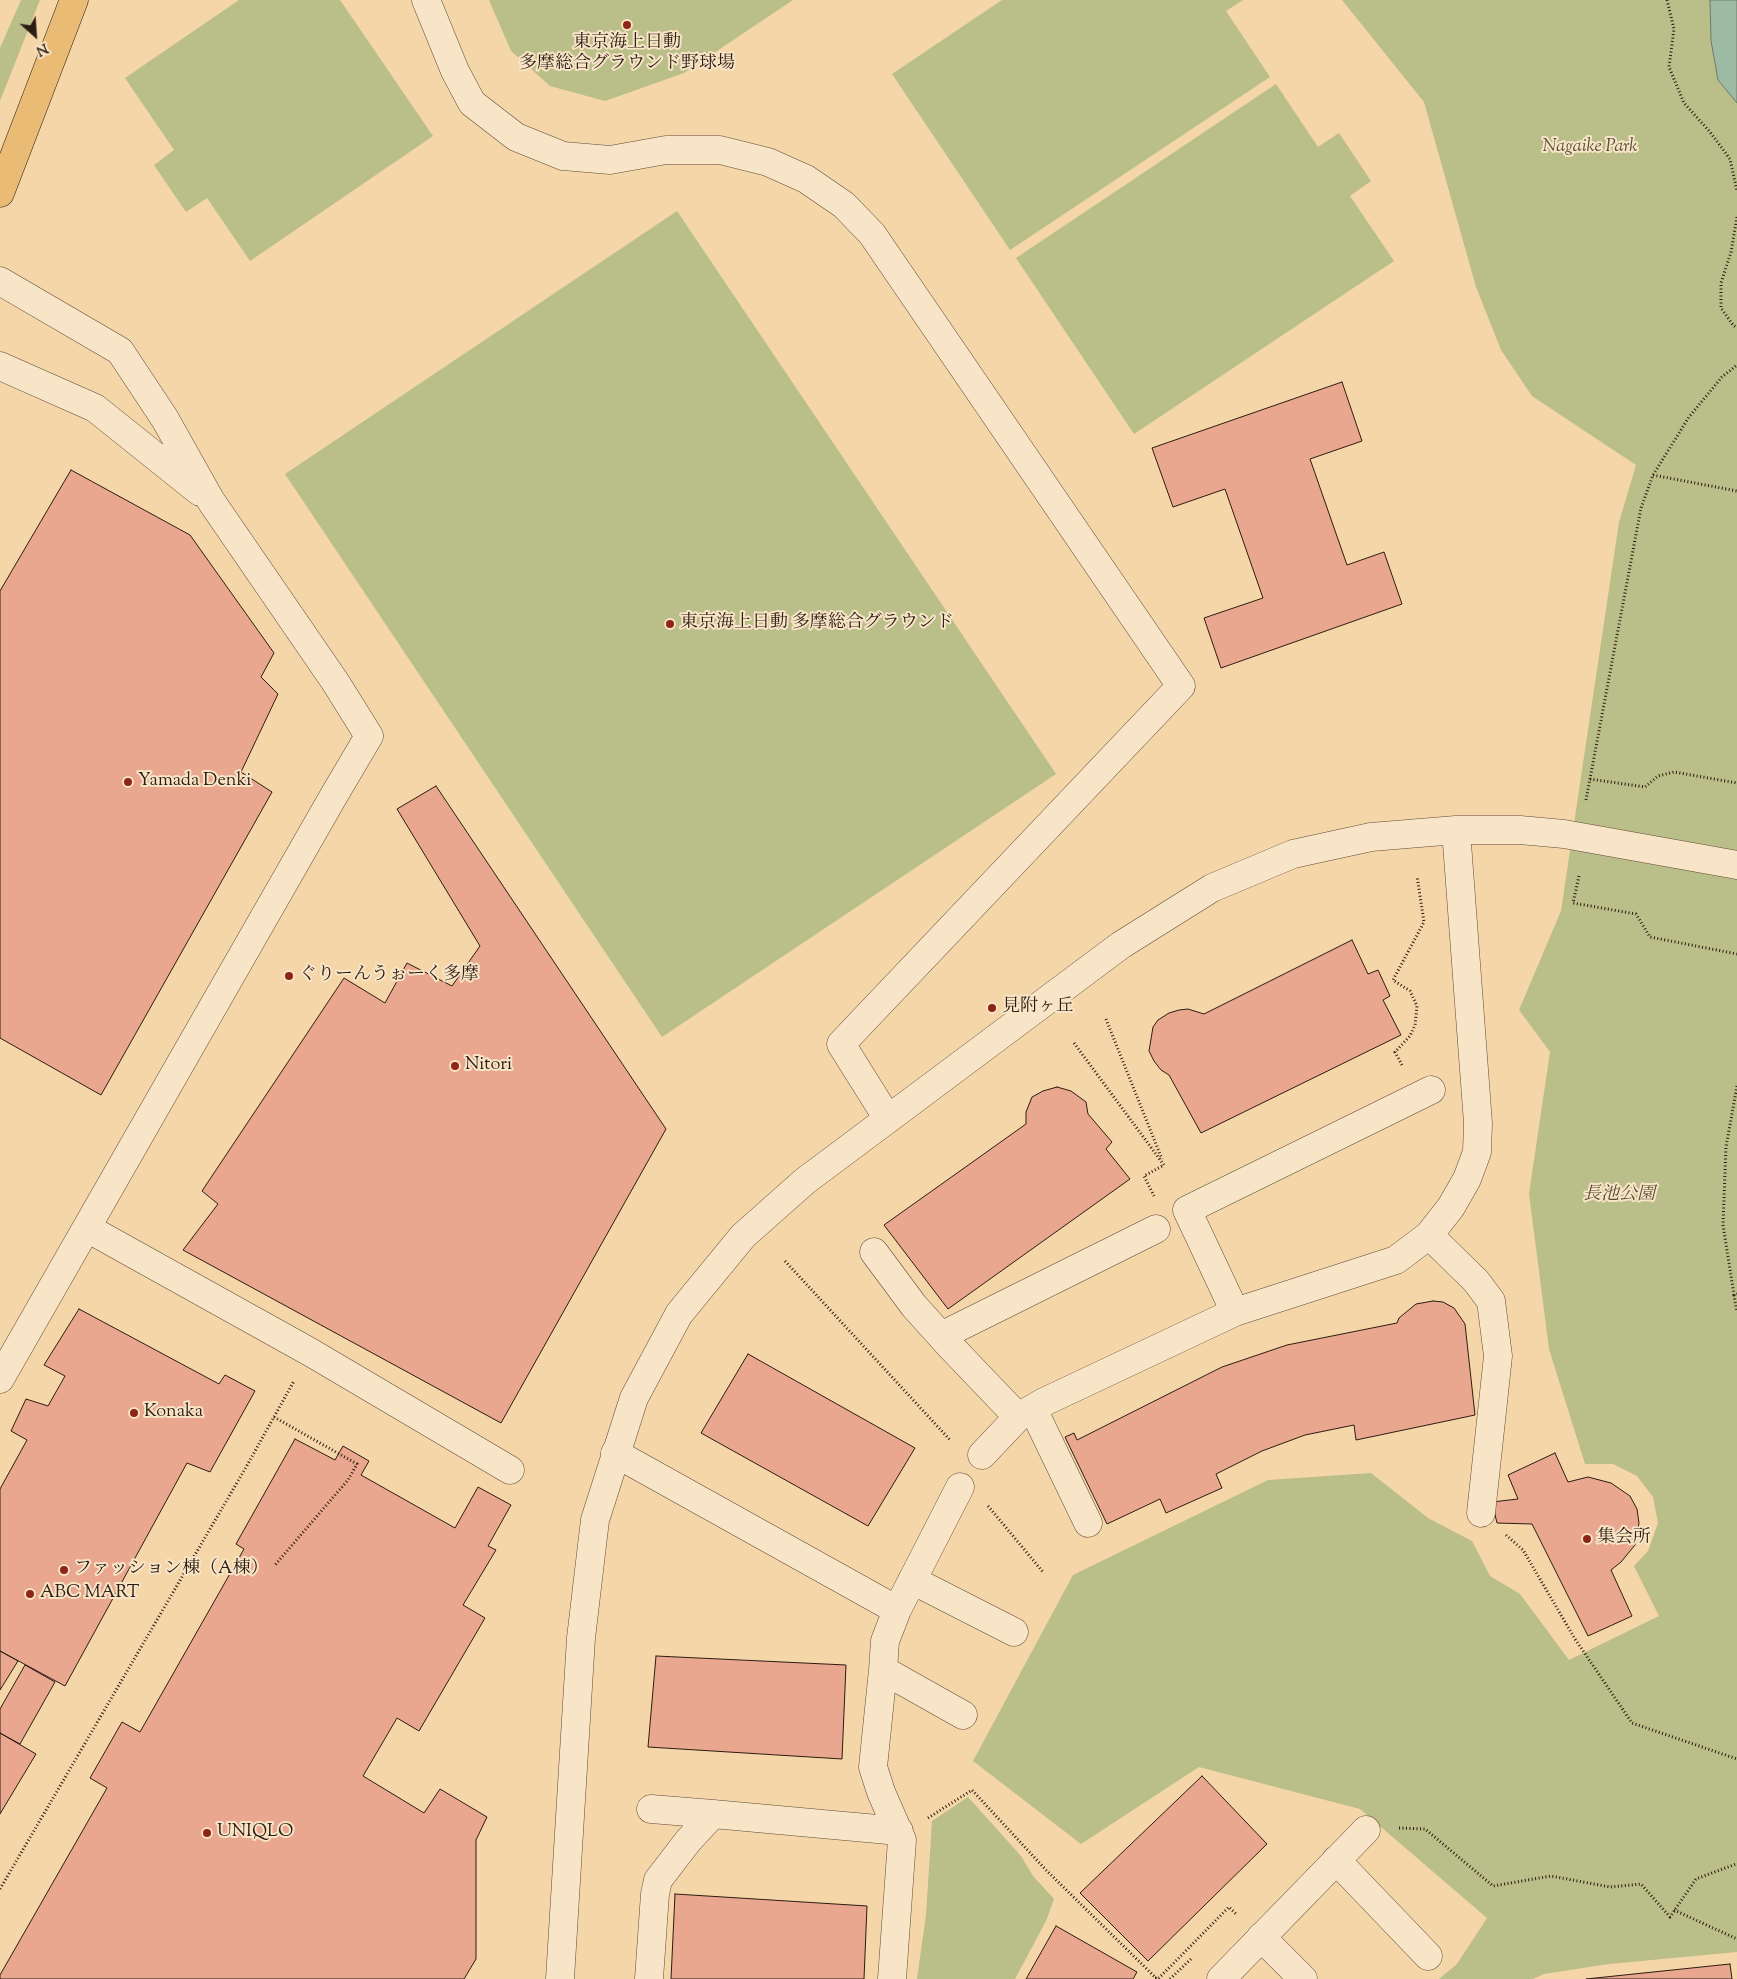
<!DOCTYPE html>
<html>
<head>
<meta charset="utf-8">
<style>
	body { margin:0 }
	#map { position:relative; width:1737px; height:1979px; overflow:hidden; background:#f4d6a8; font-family:"Sorts Mill Goudy",serif }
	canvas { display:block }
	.north { position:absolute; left:10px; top:10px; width:50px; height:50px; -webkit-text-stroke:4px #f8e4c6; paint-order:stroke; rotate:154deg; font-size:14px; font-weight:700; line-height:20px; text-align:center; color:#2c1c12 }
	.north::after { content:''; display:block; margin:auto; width:18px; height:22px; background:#2c1c12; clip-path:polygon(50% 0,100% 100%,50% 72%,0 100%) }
</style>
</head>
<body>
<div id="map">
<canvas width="1737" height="1979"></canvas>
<div class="north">N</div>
</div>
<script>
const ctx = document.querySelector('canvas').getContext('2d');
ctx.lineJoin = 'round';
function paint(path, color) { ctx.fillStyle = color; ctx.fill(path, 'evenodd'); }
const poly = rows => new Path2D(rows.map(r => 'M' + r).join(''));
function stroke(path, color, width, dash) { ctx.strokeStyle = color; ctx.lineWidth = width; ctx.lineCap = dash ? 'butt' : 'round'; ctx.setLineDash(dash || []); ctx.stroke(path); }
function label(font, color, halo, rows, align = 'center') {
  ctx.font = font + ' "Sorts Mill Goudy","Noto Serif JP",serif'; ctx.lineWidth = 4; ctx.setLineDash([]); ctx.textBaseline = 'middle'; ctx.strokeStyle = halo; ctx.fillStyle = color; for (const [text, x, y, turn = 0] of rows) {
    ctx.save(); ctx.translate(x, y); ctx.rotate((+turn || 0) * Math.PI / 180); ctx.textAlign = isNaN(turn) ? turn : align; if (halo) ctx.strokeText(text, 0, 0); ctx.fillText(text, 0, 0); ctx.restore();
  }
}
paint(poly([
	[21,0,40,0,0,101,0,48],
	[239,0,340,0,433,136,250,261,207,198,186,212,154,165,174,150,125,78],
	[489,0,793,0,684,73,605,101,550,86,511,51],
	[1002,0,1243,0,1226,11,1270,77,1010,250,892,74],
	[1342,0,1737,0,1737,1952,1609,1964,1544,1974,1533,1979,1439,1979,1457,1964,1487,1918,1360,1809,1199,1767,1081,1844,973,1761,1073,1575,1268,1480,1371,1473,1428,1518,1472,1541,1490,1576,1520,1594,1569,1660,1659,1616,1634,1566,1648,1551,1658,1523,1653,1497,1637,1476,1613,1464,1585,1464,1549,1349,1529,1194,1550,1052,1519,1010,1561,911,1619,522,1636,465,1532,396,1501,350,1476,287,1424,102],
	[1276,84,1318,147,1339,133,1371,181,1350,196,1394,261,1134,434,1016,258],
	[677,211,1056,774,662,1037,285,474],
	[968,1797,1021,1856,1033,1876,1054,1899,1046,1921,1015,1979,917,1979,926,1915,932,1821]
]), '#babe88');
const water = poly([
	[1710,0,1737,0,1737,103,1718,80,1711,41,1710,0]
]);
paint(water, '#9dbaa3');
stroke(water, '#707b69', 1);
const building = poly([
	[1342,382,1362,441,1310,459,1347,565,1384,552,1402,604,1221,668,1204,618,1263,598,1225,489,1173,507,1152,448,1342,382],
	[71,470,190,535,274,653,261,677,278,694,241,772,272,792,101,1095,0,1038,0,591,71,470],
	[436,786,666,1129,501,1423,183,1250,218,1204,202,1191,344,978,385,1003,407,963,452,986,480,946,397,809,436,786],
	[1352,940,1368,974,1378,970,1390,996,1383,1000,1401,1035,1201,1133,1169,1075,1161,1070,1154,1061,1149,1051,1153,1027,1158,1020,1169,1013,1179,1010,1188,1009,1204,1014,1352,940],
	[1057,1087,1071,1091,1086,1102,1088,1114,1112,1142,1106,1149,1130,1179,948,1309,884,1225,1026,1124,1026,1112,1032,1097,1043,1091,1057,1087],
	[1433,1301,1443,1302,1454,1308,1465,1324,1475,1415,1356,1440,1354,1425,1305,1435,1262,1451,1216,1474,1222,1488,1166,1513,1160,1499,1107,1524,1065,1437,1074,1433,1077,1440,1222,1367,1287,1345,1397,1323,1399,1318,1416,1304,1433,1301],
	[79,1309,219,1384,225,1375,255,1391,210,1472,187,1463,65,1686,0,1651,0,1489,27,1440,11,1431,26,1399,48,1406,65,1376,44,1365,79,1309],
	[748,1354,915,1448,868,1526,701,1433,748,1354],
	[295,1439,335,1460,343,1446,369,1461,361,1475,455,1528,478,1487,511,1505,488,1546,496,1550,463,1605,485,1618,419,1731,397,1718,363,1776,424,1813,440,1789,487,1817,476,1840,476,1959,464,1979,0,1979,0,1975,107,1788,90,1778,122,1722,140,1732,244,1549,236,1544,295,1439],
	[1555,1453,1568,1482,1588,1477,1611,1483,1630,1496,1637,1509,1639,1523,1635,1545,1621,1562,1611,1570,1632,1616,1588,1636,1532,1524,1497,1523,1492,1502,1518,1499,1508,1475,1555,1453],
	[0,1651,18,1661,0,1690,0,1651],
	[656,1656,846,1665,842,1759,648,1747,656,1656],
	[25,1665,55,1682,20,1744,0,1733,0,1709,25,1665],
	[0,1733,36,1754,0,1814,0,1733],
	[1202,1776,1267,1844,1148,1961,1080,1893,1202,1776],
	[675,1894,867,1906,864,1979,671,1979,675,1894],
	[1056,1926,1137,1972,1133,1979,1026,1979,1056,1926],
	[1730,1964,1732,1979,1586,1979,1730,1964]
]);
paint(building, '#eaa78f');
stroke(building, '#2c1c12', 1);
const minor = poly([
	[426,0,455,71,472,103,516,137,563,156,610,160,666,150,720,150,768,162,806,179,844,205,872,234,1181,686,841,1044,888,1119],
	[0,281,120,351,165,419,211,501,336,683,369,736,333,797,0,1379],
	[0,366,95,408,200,492],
	[1456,830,1478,1123,1477,1152,1467,1179,1451,1207,1429,1235,1476,1281,1491,1301,1498,1356,1481,1513],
	[87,1228,310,1352,510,1470],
	[874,1252,914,1306,951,1347,1018,1417],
	[1235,1312,1187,1210,1431,1090],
	[941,1336,1156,1229],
	[1033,1409,1088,1523],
	[615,1453,897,1610,885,1641,883,1670,873,1767,881,1792,902,1840,892,1979],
	[982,1455,1018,1417,1044,1402,1235,1312,1396,1260,1429,1235],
	[912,1580,1014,1632],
	[897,1610,960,1487],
	[883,1670,963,1715],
	[651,1809,713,1814],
	[1336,1860,1428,1956],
	[1261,1937,1303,1979],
	[560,1979,581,1638,595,1520,634,1398,679,1314,743,1236,805,1181,1121,945,1212,888,1293,854,1371,837,1456,830,1520,830,1564,834,1737,865],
	[649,1979,655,1894,658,1880,688,1841,713,1814,899,1831],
	[1221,1979,1366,1830]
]);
const major = poly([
	[0,193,74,0]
]);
stroke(minor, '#5e4a38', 29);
stroke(major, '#2c1c12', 29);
stroke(poly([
	[1667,0,1674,29,1669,67,1684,103,1710,132,1730,159,1737,191],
	[1737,217,1731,252,1721,283,1721,308,1733,325,1737,328],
	[1653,475,1737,491],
	[1590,779,1645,787,1658,776,1674,772,1737,783],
	[1586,800,1641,508,1653,475,1689,417,1722,377,1737,365],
	[1579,876,1573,903,1636,914,1650,937,1737,954],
	[1106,1019,1162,1159],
	[1074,1043,1164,1165,1144,1176,1154,1196],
	[1402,1065,1395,1052,1410,1036,1415,1025,1417,1006,1410,991,1393,980,1424,922,1417,876],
	[1737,1086,1726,1147,1723,1225,1734,1295,1737,1294],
	[785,1261,951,1441],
	[1734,1295,1737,1312],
	[274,1417,357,1464,348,1480,275,1565],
	[988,1506,1043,1572],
	[1506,1535,1523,1550,1575,1639,1632,1723,1737,1759],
	[928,1818,972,1790,1046,1870,1157,1979],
	[1399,1828,1425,1829,1493,1886,1551,1876,1610,1887,1641,1884,1670,1917,1696,1879,1736,1864],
	[0,1889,245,1469,294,1381],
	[1674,1910,1737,1939],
	[1155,1978,1159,1978,1229,1907,1237,1915],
	[1170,1979,1192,1958]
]), '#2c1c12', 3, [1, 2.5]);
stroke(minor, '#f8e4c6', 28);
stroke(major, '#eabb74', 28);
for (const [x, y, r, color] of [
	[627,25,5,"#8f2418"],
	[670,624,5,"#8f2418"],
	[128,782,5,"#8f2418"],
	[289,976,5,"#8f2418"],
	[992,1008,5,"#8f2418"],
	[455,1066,5,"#8f2418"],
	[134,1413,5,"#8f2418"],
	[1587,1539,5,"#8f2418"],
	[64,1570,5,"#8f2418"],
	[30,1594,5,"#8f2418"],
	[207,1833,5,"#8f2418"]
]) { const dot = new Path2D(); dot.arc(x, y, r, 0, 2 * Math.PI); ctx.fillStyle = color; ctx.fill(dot); stroke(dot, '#f8e4c6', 2); }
label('18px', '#2c1c12', '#f8e4c6', [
	["東京海上日動",627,44,"center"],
	["多摩総合グラウンド野球場",627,65,"center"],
	["東京海上日動 多摩総合グラウンド",680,624],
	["Yamada Denki",138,782],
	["ぐりーんうぉーく多摩",299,976],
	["見附ヶ丘",1002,1008],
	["Nitori",465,1066],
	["Konaka",144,1413],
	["集会所",1597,1539],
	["ファッション棟（A棟）",74,1570],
	["ABC MART",40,1594],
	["UNIQLO",217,1833]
], 'left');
label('italic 18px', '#574d35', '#f8e4c6', [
	["Nagaike Park",1590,148],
	["長池公園",1619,1196]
]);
</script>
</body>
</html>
